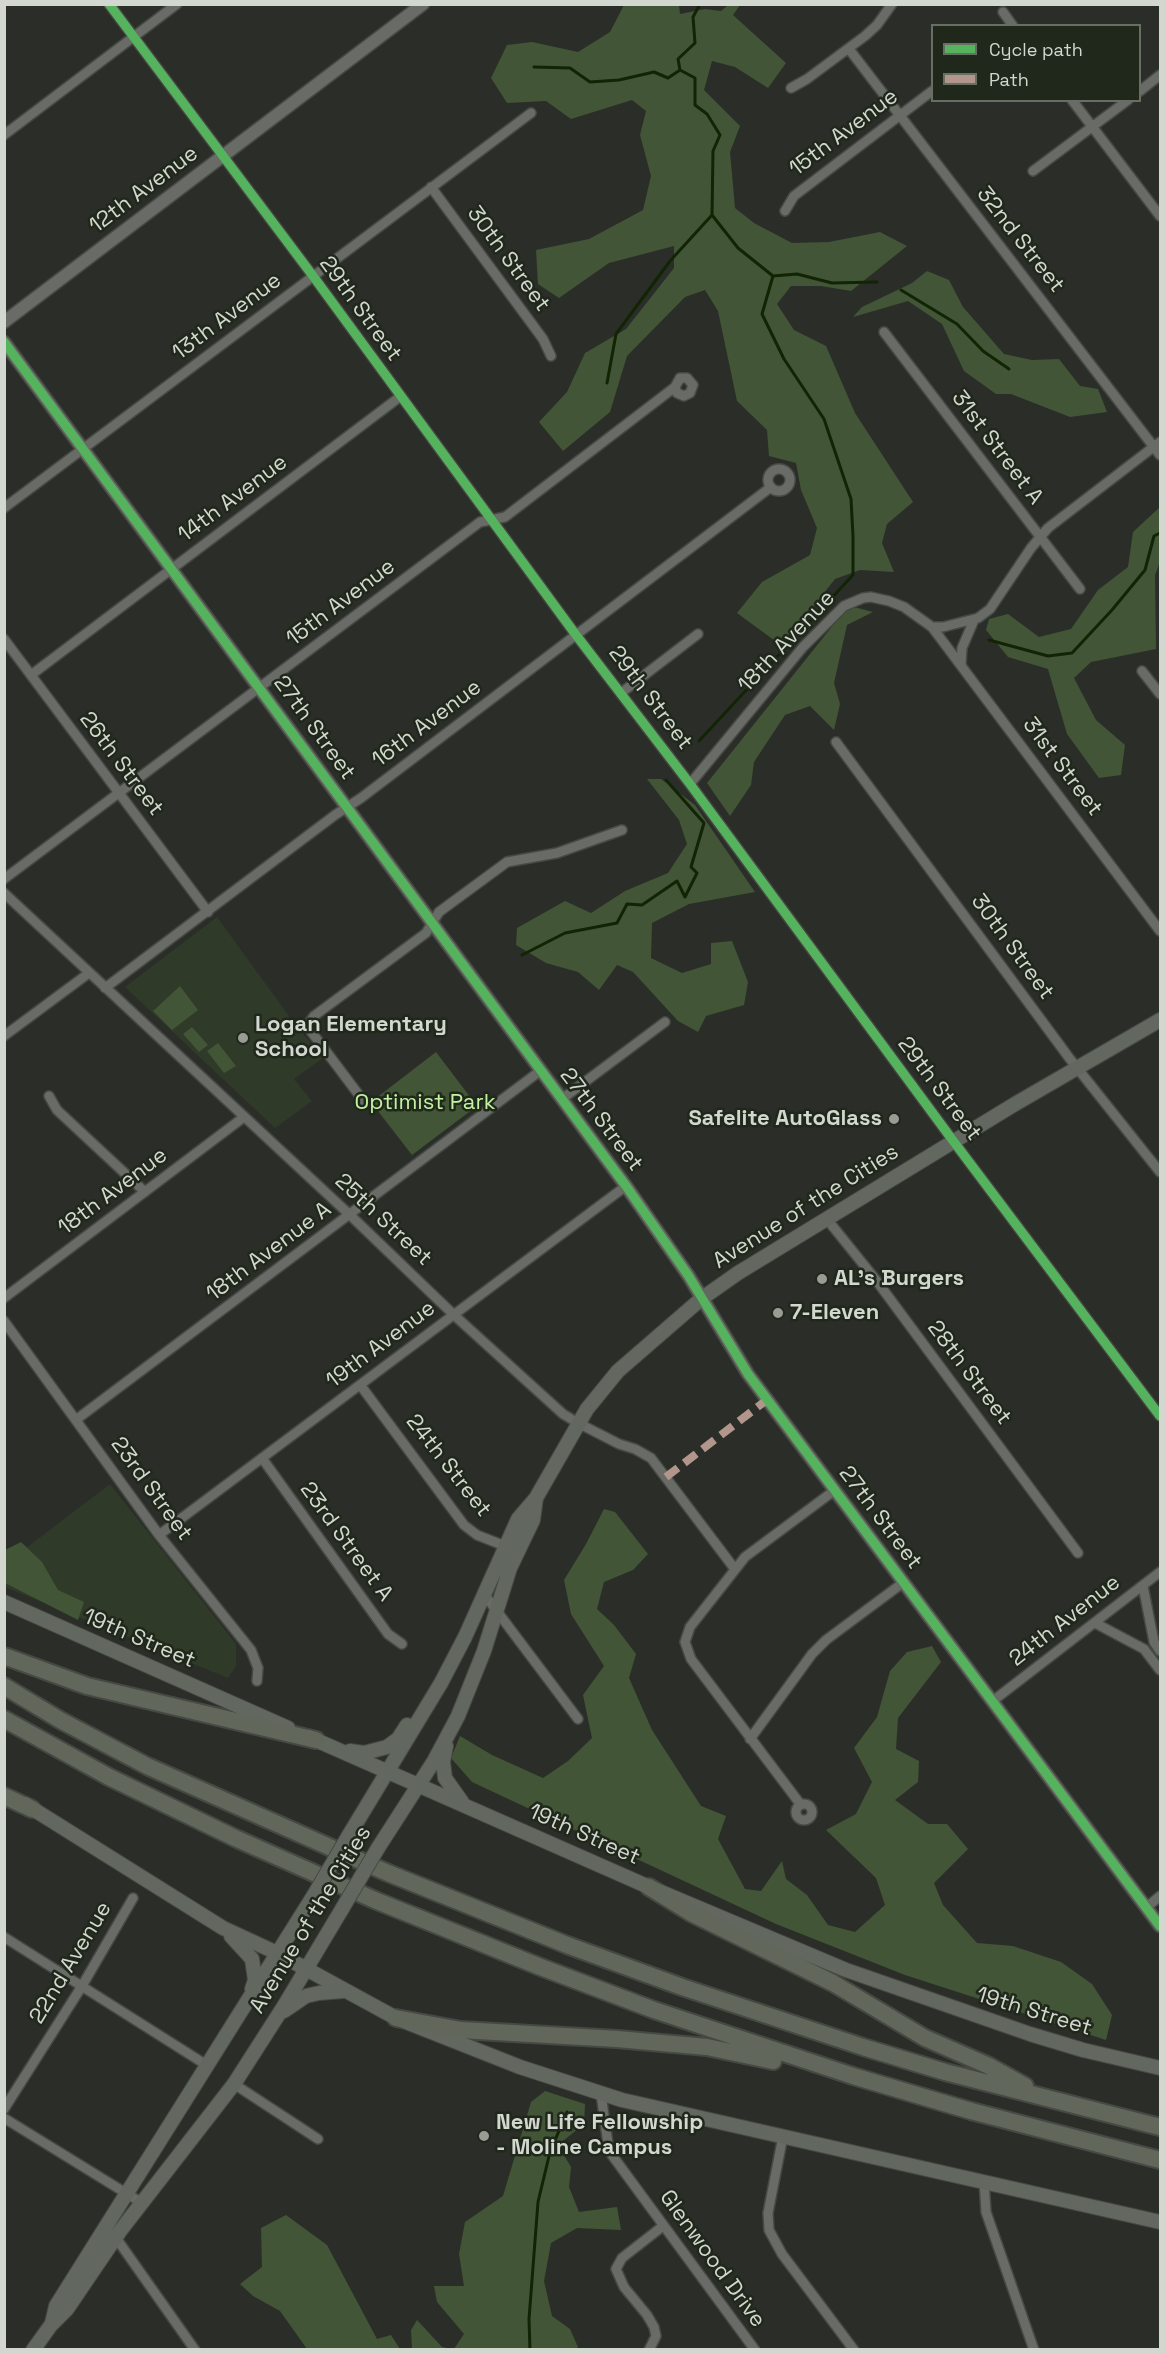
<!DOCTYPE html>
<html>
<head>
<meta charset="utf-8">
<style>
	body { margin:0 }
	#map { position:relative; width:1165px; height:2354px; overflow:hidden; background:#2b2e28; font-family:"Space Grotesk",sans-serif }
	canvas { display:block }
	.frame { position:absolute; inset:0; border:6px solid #d2d7cf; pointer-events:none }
	.legend { position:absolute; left:931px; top:24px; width:210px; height:78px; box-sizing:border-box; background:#20281b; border:2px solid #676e63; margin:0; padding:8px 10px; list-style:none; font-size:18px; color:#d2d7cf }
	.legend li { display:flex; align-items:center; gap:12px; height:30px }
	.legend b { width:30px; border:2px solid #676e63 }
</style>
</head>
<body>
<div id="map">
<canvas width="1165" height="2354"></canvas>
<div class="frame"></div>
<ul class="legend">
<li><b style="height:8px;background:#56b35d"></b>Cycle path</li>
<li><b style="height:8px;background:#b2968c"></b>Path</li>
</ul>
</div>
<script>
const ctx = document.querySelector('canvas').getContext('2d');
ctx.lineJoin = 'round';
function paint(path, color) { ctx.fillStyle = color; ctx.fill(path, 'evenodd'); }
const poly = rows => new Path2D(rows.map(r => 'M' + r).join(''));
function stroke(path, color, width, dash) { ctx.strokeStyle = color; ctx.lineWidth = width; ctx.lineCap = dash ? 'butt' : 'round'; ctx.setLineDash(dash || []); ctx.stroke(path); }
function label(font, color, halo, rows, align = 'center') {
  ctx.font = font + ' "Space Grotesk",sans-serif'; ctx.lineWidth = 5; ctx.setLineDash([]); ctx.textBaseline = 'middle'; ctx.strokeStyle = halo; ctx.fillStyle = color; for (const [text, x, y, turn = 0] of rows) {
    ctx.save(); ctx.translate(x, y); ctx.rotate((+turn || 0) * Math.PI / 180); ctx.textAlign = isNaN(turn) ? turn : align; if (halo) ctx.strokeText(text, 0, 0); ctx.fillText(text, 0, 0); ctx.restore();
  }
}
paint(poly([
	[217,917,291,1019,323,1058,294,1079,312,1101,275,1128,125,987],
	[110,1484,236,1644,236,1666,228,1678,5,1587,5,1564]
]), '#2f3a29');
paint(poly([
	[624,5,679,5,680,14,705,9,721,11,728,5,740,5,733,15,786,63,768,88,735,67,712,61,704,90,740,126,730,152,735,208,754,223,792,243,829,242,880,232,907,246,851,291,821,286,791,286,777,304,794,330,826,346,855,413,913,502,887,524,882,543,894,572,860,570,835,579,782,646,737,613,762,582,810,555,817,528,801,490,796,463,769,456,767,430,737,401,718,311,705,290,685,297,627,356,610,412,563,451,539,422,567,392,585,353,626,329,674,268,674,246,609,263,559,298,538,284,536,250,589,239,643,210,651,176,640,135,646,111,632,100,571,119,546,101,507,103,491,78,507,45,532,42,578,52,610,32],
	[927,271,949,280,963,307,1004,354,1032,360,1059,359,1080,386,1098,389,1107,412,1070,417,1011,394,996,394,964,371,942,324,908,301,853,317,862,307,912,283],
	[1160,507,1160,562,1155,575,1156,649,1091,662,1074,678,1096,720,1125,745,1121,775,1099,778,1067,734,1048,669,1008,657,986,630,989,619,1008,614,1039,637,1071,629,1098,590,1128,567,1133,532],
	[854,607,873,612,847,625,834,683,840,704,834,730,810,706,785,715,754,762,751,785,730,816,707,783,842,614],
	[647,779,661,779,695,805,755,892,689,904,652,923,651,958,682,973,711,964,711,943,732,941,748,982,744,1005,706,1016,698,1032,678,1021,633,972,617,965,599,990,578,972,546,963,516,945,517,928,565,901,591,913,625,891,668,873,687,844,679,820],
	[180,986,198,1010,172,1030,153,1011],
	[192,1027,208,1045,199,1052,183,1034],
	[218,1043,236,1066,224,1073,207,1051],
	[436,1052,477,1106,412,1155,371,1102],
	[604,1509,615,1512,648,1554,633,1570,604,1582,597,1609,614,1625,636,1654,629,1678,652,1730,701,1806,726,1816,718,1839,745,1889,761,1891,782,1861,786,1879,807,1895,828,1925,855,1932,885,1905,876,1878,826,1830,856,1814,872,1782,854,1748,877,1717,890,1671,907,1652,932,1646,941,1662,898,1718,896,1749,919,1761,918,1782,895,1800,928,1824,947,1824,968,1849,934,1883,943,1905,977,1943,1013,1946,1061,1962,1092,1984,1112,2015,1106,2040,905,1975,776,1924,472,1782,451,1758,460,1736,492,1755,543,1778,568,1761,592,1738,583,1695,604,1666,571,1614,564,1580,586,1544],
	[21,1542,42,1562,58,1590,84,1602,78,1620,5,1583,5,1550],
	[545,2091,585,2104,584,2124,558,2145,571,2167,569,2187,579,2212,617,2207,621,2230,577,2228,551,2243,544,2281,552,2316,570,2329,578,2347,576,2349,454,2349,464,2334,437,2302,434,2286,464,2286,459,2254,465,2222,503,2196,531,2102],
	[286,2215,327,2245,377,2339,391,2335,400,2349,307,2349,280,2311,253,2296,240,2284,262,2267,261,2228],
	[417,2320,442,2347,452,2349,407,2349,412,2348,411,2330]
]), '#425536');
stroke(poly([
	[534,67,570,68,590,82,619,80,654,72,668,78,680,70],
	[773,276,797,274,832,283,877,282],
	[901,290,957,324,983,351,1009,369],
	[607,383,616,334,670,261,712,215],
	[989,640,1048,656,1072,653,1112,610,1145,570,1154,536,1160,533],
	[699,741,853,575,853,536,851,499,824,419,784,359,762,314,773,276,738,248,712,215,713,151,720,135,707,114,695,105,695,78,680,70,678,59,695,43,693,17,700,4],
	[522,955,565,933,617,923,627,904,642,905,677,881,685,897,697,873,691,867,704,823,666,780],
	[530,2350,529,2319,538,2202,550,2152,567,2112]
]), '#112504', 3);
const minor = poly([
	[109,4,313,276,576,635,690,784,954,1142,1160,1416],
	[1003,12,1013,26],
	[849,49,1160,455],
	[791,88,807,79,865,36,877,25,892,4],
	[1140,91,1160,75],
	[1072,100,1160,216],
	[4,135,177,4],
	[1033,171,1128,100],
	[431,187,543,339,551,356],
	[785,211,794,196,932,91],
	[884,332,1080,589],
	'768 480a11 11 0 1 1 22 0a11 11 0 1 1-22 0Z',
	[4,508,531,113],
	[932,627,1160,931],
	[4,639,208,912],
	[961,664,962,648,974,620],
	[1142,671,1160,694],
	[31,675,401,396],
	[621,693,698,634],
	[836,742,1070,1059,1160,1172],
	[690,784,803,647,844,606,863,598,871,597,889,601,904,607,932,627,943,627,978,618,990,609,1031,548,1048,528,1160,442],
	[4,879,480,522,505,517,675,387,680,378,687,378,693,385,690,393,684,396,677,393,675,387],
	[4,893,350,1215,454,1315,563,1414,578,1423,619,1444,635,1449,651,1458,734,1568],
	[105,988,335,815,361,798,771,487],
	[4,1036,89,973],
	[49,1096,57,1110,145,1192],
	[562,1099,665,1022],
	[365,1103,310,1030,309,1023,314,1016,426,933,439,912,507,862,557,853,622,830],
	[826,1218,876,1280,1078,1553],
	[4,1298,244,1117],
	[4,1321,159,1535,251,1650,258,1668,257,1681],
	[361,1386,464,1525,477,1535,510,1548],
	[77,1419,540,1071],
	[262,1458,388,1634,402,1644],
	[159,1535,626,1186],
	[1143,1586,1154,1642,1160,1651],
	[484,1594,578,1719],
	[1095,1623,1144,1649,1160,1670],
	[994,1700,1160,1572],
	[750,1739,812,1654,826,1640,904,1582],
	'796 1812a8 8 0 1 1 16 0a8 8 0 1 1-16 0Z',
	[801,1805,691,1659,685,1642,690,1627,745,1557,835,1490],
	[1147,1907,1160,1896],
	[4,1937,208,2066],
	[234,2084,318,2139],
	[601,2094,609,2151,755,2350],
	[4,2109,82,1986,133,1898],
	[4,2118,142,2203],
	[783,2136,768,2213,769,2230,782,2254,854,2350],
	[984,2181,986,2212,1034,2350],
	[114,2235,195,2350],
	[649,2350,656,2336,654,2327,647,2315,624,2287,616,2269,622,2258,663,2226]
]);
const tertiary = poly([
	[4,322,423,4],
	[4,342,626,1186,688,1275,748,1374,1160,1926]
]);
const secondary = poly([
	[4,1602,288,1728],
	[309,1737,649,1887,846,1970,1030,2034,1083,2050,1160,2068],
	[446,1746,443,1762,445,1778,462,1802],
	[350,1751,364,1753,387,1747,398,1739,407,1725],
	[25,1804,223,1928,277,1953,396,2018,520,2067,622,2100,1160,2222],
	[349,1835,441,1683,465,1637,518,1519,536,1498,587,1409,618,1371,701,1299,738,1273,1015,1104,1160,1020],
	[378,1848,434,1761,458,1716,484,1651,510,1568,533,1520,536,1498],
	[231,1936,252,1959,255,1980,252,1989],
	[284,2011,306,1996,319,1993,343,1991],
	[52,2323,56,2306,314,1895],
	[33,2350,51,2325,67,2309,120,2231,234,2084,284,2006,342,1909]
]);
const motorway = poly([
	[4,1656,87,1686,316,1740],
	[4,1686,60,1720,147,1766,388,1873,567,1945,682,1987,863,2047,945,2072,1160,2127],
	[4,1719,109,1777,235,1838,377,1901,538,1966,654,2010,853,2076,971,2111,1160,2160],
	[4,1796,32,1809],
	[649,1887,691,1913,833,1983,925,2038,989,2066,1025,2086],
	[396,2018,461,2030,617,2039,707,2047,773,2061]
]);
stroke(minor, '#464943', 12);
stroke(tertiary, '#464943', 15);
stroke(secondary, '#464943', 16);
stroke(motorway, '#464943', 20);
stroke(minor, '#686b66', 9);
stroke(tertiary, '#686b66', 12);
stroke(secondary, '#62675f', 14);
stroke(motorway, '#61685b', 16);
const secondaryBridge = poly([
	[314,1895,349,1835],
	[342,1909,378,1848]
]);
stroke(secondaryBridge, '#464943', 16, []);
stroke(secondaryBridge, '#62675f', 14);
stroke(poly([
	[666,1477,768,1399]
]), '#b2968c', 8, [15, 8]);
stroke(poly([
	[109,4,313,276,576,635,690,784,954,1142,1160,1416],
	[4,342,626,1186,688,1275,748,1374,1160,1926]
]), '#56b35d', 9);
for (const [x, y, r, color] of [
	[243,1038,6,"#989c95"],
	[894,1119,6,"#989c95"],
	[822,1279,6,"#989c95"],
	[778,1313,6,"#989c95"],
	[484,2136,6,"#989c95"]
]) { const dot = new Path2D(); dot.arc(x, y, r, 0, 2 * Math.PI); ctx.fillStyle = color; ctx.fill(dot); stroke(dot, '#20281b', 2); }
label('22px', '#d2d7cf', '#20281b', [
	["15th Avenue",844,133,-37],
	["12th Avenue",144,190,-37],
	["32nd Street",1020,240,52],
	["30th Street",508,259,54],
	["29th Street",360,309,54],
	["13th Avenue",227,317,-37],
	["31st Street A",997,448,53],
	["14th Avenue",233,499,-37],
	["15th Avenue",341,603,-37],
	["18th Avenue",787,642,-47],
	["29th Street",650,698,53],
	["16th Avenue",427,724,-37],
	["27th Street",314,728,54],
	["26th Street",121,764,53],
	["31st Street",1062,767,53],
	["30th Street",1012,947,54],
	["29th Street",939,1089,53],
	["27th Street",601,1120,53],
	["18th Avenue",113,1192,-37],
	["Avenue of the Cities",806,1207,-32],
	["25th Street",383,1220,43],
	["18th Avenue A",269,1252,-37],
	["19th Avenue",381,1345,-37],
	["28th Street",969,1373,53],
	["24th Street",448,1466,52],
	["23rd Street",151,1489,54],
	["27th Street",880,1518,53],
	["23rd Street A",346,1542,54],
	["24th Avenue",1065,1621,-38],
	["19th Street",139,1639,23],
	["19th Street",584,1835,24],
	["Avenue of the Cities",311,1920,-59],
	["22nd Avenue",71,1963,-59],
	["19th Street",1034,2012,17],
	["Glenwood Drive",712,2259,54]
]);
label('bold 22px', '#d2d7cf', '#20281b', [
	["Logan Elementary",255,1025],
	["School",255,1050],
	["Safelite AutoGlass",882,1119,"right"],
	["AL's Burgers",834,1279],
	["7-Eleven",790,1313],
	["New Life Fellowship",496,2123],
	["- Moline Campus",496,2148]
], 'left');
label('22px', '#c2f3a1', '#20281b', [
	["Optimist Park",425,1103]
]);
</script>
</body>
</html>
